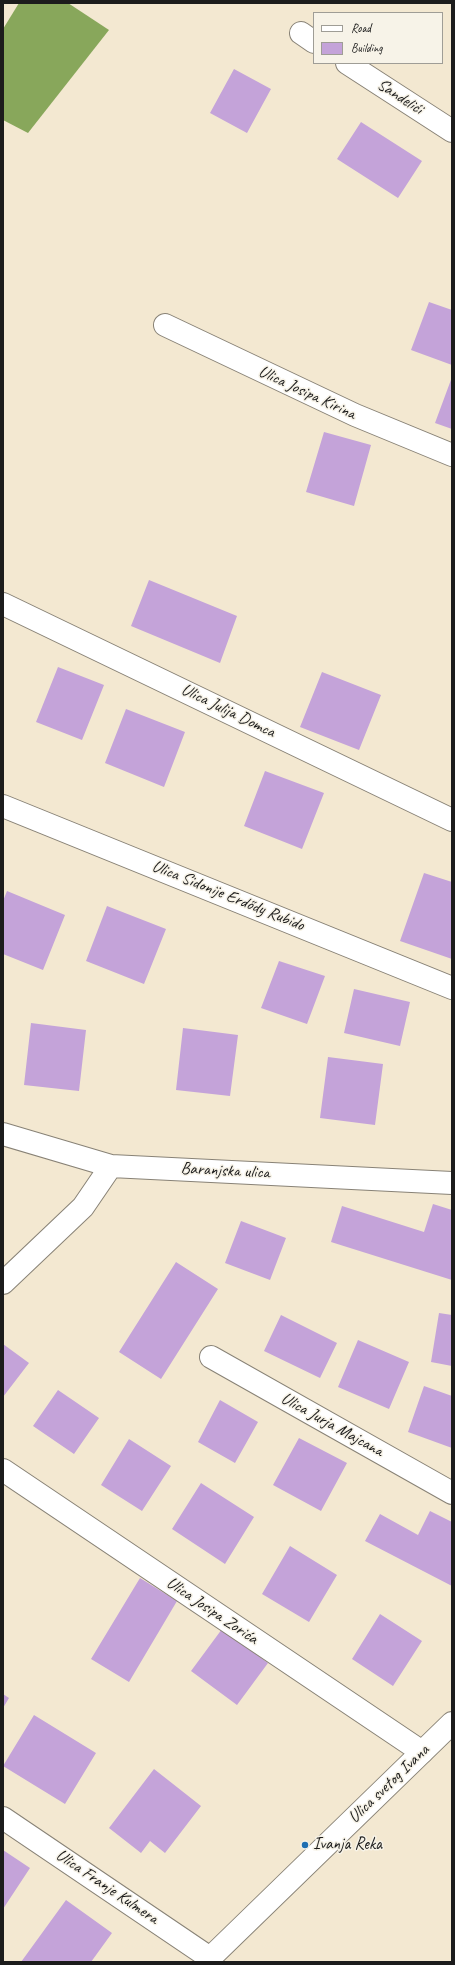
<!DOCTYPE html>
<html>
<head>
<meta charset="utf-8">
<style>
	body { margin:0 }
	#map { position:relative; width:455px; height:1965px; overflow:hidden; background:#f3e8d1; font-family:Caveat,sans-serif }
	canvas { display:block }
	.frame { position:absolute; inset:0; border:4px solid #1c1c1c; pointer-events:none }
	.legend { position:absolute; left:313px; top:12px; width:130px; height:52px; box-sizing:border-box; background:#f7f3e8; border:1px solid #9f9d96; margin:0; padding:5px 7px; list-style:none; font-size:12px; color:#1c1c1c }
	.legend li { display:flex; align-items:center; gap:8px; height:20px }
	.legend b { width:20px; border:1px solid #9f9d96 }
</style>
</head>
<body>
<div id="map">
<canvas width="455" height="1965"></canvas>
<div class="frame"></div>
<ul class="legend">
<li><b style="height:5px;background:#fff"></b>Road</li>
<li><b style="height:11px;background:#c4a3d9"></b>Building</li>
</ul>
</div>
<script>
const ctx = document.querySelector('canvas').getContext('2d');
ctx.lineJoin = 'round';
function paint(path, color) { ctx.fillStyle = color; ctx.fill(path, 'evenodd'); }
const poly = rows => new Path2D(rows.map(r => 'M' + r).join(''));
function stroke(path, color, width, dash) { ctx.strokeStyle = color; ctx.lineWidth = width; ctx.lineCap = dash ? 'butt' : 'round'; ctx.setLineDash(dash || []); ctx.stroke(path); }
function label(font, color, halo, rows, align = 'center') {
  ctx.font = font + ' Caveat,sans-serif'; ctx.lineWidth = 3; ctx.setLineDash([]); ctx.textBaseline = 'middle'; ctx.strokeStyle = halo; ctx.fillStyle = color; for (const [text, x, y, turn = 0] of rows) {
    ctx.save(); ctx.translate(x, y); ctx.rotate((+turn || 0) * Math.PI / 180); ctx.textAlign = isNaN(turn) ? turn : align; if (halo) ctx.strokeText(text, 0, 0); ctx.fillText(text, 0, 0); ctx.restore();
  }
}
paint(poly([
	[19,3,68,3,109,30,28,133,3,120,3,29]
]), '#88a75b');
paint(poly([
	[234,69,271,89,247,133,210,113],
	[361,122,422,161,398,198,337,159],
	[429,302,452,310,452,365,411,350],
	[452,377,452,429,435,423],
	[324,432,371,445,354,506,306,492],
	[149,580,237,616,220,663,131,626],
	[58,667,104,685,82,740,36,722],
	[322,672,381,695,359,750,300,727],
	[126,709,185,732,164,787,105,763],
	[265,771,324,793,302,849,244,826],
	[424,873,452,882,452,959,400,941],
	[7,891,65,915,43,970,3,954,3,901],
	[107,906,166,929,144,984,86,961],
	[279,961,325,976,307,1024,261,1008],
	[354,989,410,1002,400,1046,344,1033],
	[31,1023,86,1030,79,1091,24,1085],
	[183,1028,238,1035,230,1096,176,1090],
	[328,1057,383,1064,375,1125,320,1118],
	[433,1204,452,1210,452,1280,331,1242,342,1206,424,1232],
	[241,1221,286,1238,270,1280,225,1263],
	[176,1262,218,1289,161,1379,119,1352],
	[439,1313,452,1315,452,1366,431,1362],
	[281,1315,337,1343,320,1378,264,1351],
	[358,1340,409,1362,389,1409,338,1387],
	[3,1344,29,1363,3,1397],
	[424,1386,452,1396,452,1448,408,1432],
	[58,1390,99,1418,74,1454,33,1426],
	[220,1400,258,1422,235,1463,198,1442],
	[299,1438,347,1463,321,1511,273,1485],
	[129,1439,171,1466,142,1511,101,1485],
	[201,1483,254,1517,225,1564,172,1529],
	[430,1511,452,1522,452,1586,365,1541,380,1514,418,1535],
	[290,1546,337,1575,309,1622,262,1594],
	[140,1578,177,1601,129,1682,91,1659],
	[380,1614,422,1641,393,1686,352,1659],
	[222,1629,268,1663,237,1705,191,1671],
	[3,1694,9,1698,3,1708],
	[34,1715,96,1753,65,1804,3,1766],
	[154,1769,201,1806,165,1853,150,1841,141,1853,109,1828],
	[3,1850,30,1868,3,1909],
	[66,1900,112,1933,91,1962,21,1962]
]), '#c4a3d9');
const minor = poly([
	[301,33,314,42],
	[347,63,452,131],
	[165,325,355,415,452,455],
	[3,604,452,820],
	[3,806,452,988],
	[3,1134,111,1166,452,1183],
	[3,1283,83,1207,111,1166],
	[211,1357,452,1493],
	[3,1470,422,1752],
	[3,1818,210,1958]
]);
const tertiary = poly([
	[206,1962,452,1723]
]);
stroke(minor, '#888276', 24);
stroke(tertiary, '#888276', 24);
stroke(minor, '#fff', 22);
stroke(tertiary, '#fff', 22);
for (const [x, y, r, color] of [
	[305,1845,4,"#1f6fb2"]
]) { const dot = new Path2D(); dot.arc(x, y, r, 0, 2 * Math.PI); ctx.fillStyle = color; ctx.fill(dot); stroke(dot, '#f7f3e8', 1.5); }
label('17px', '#1c1c1c', '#f7f3e8', [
	["Sandelići",400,97,33],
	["Ulica Josipa Kirina",307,393,25],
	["Ulica Julija Domca",228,711,26],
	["Ulica Sidonije Erdődy Rubido",228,896,22],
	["Baranjska ulica",225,1171,3],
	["Ulica Jurja Majcana",332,1425,29],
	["Ulica Josipa Zorića",212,1611,34],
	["Ulica svetog Ivana",389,1784,-44],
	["Ulica Franje Kulmera",107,1887,34]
]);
label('17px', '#1c1c1c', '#f7f3e8', [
	["Ivanja Reka",313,1845]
], 'left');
</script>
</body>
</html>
